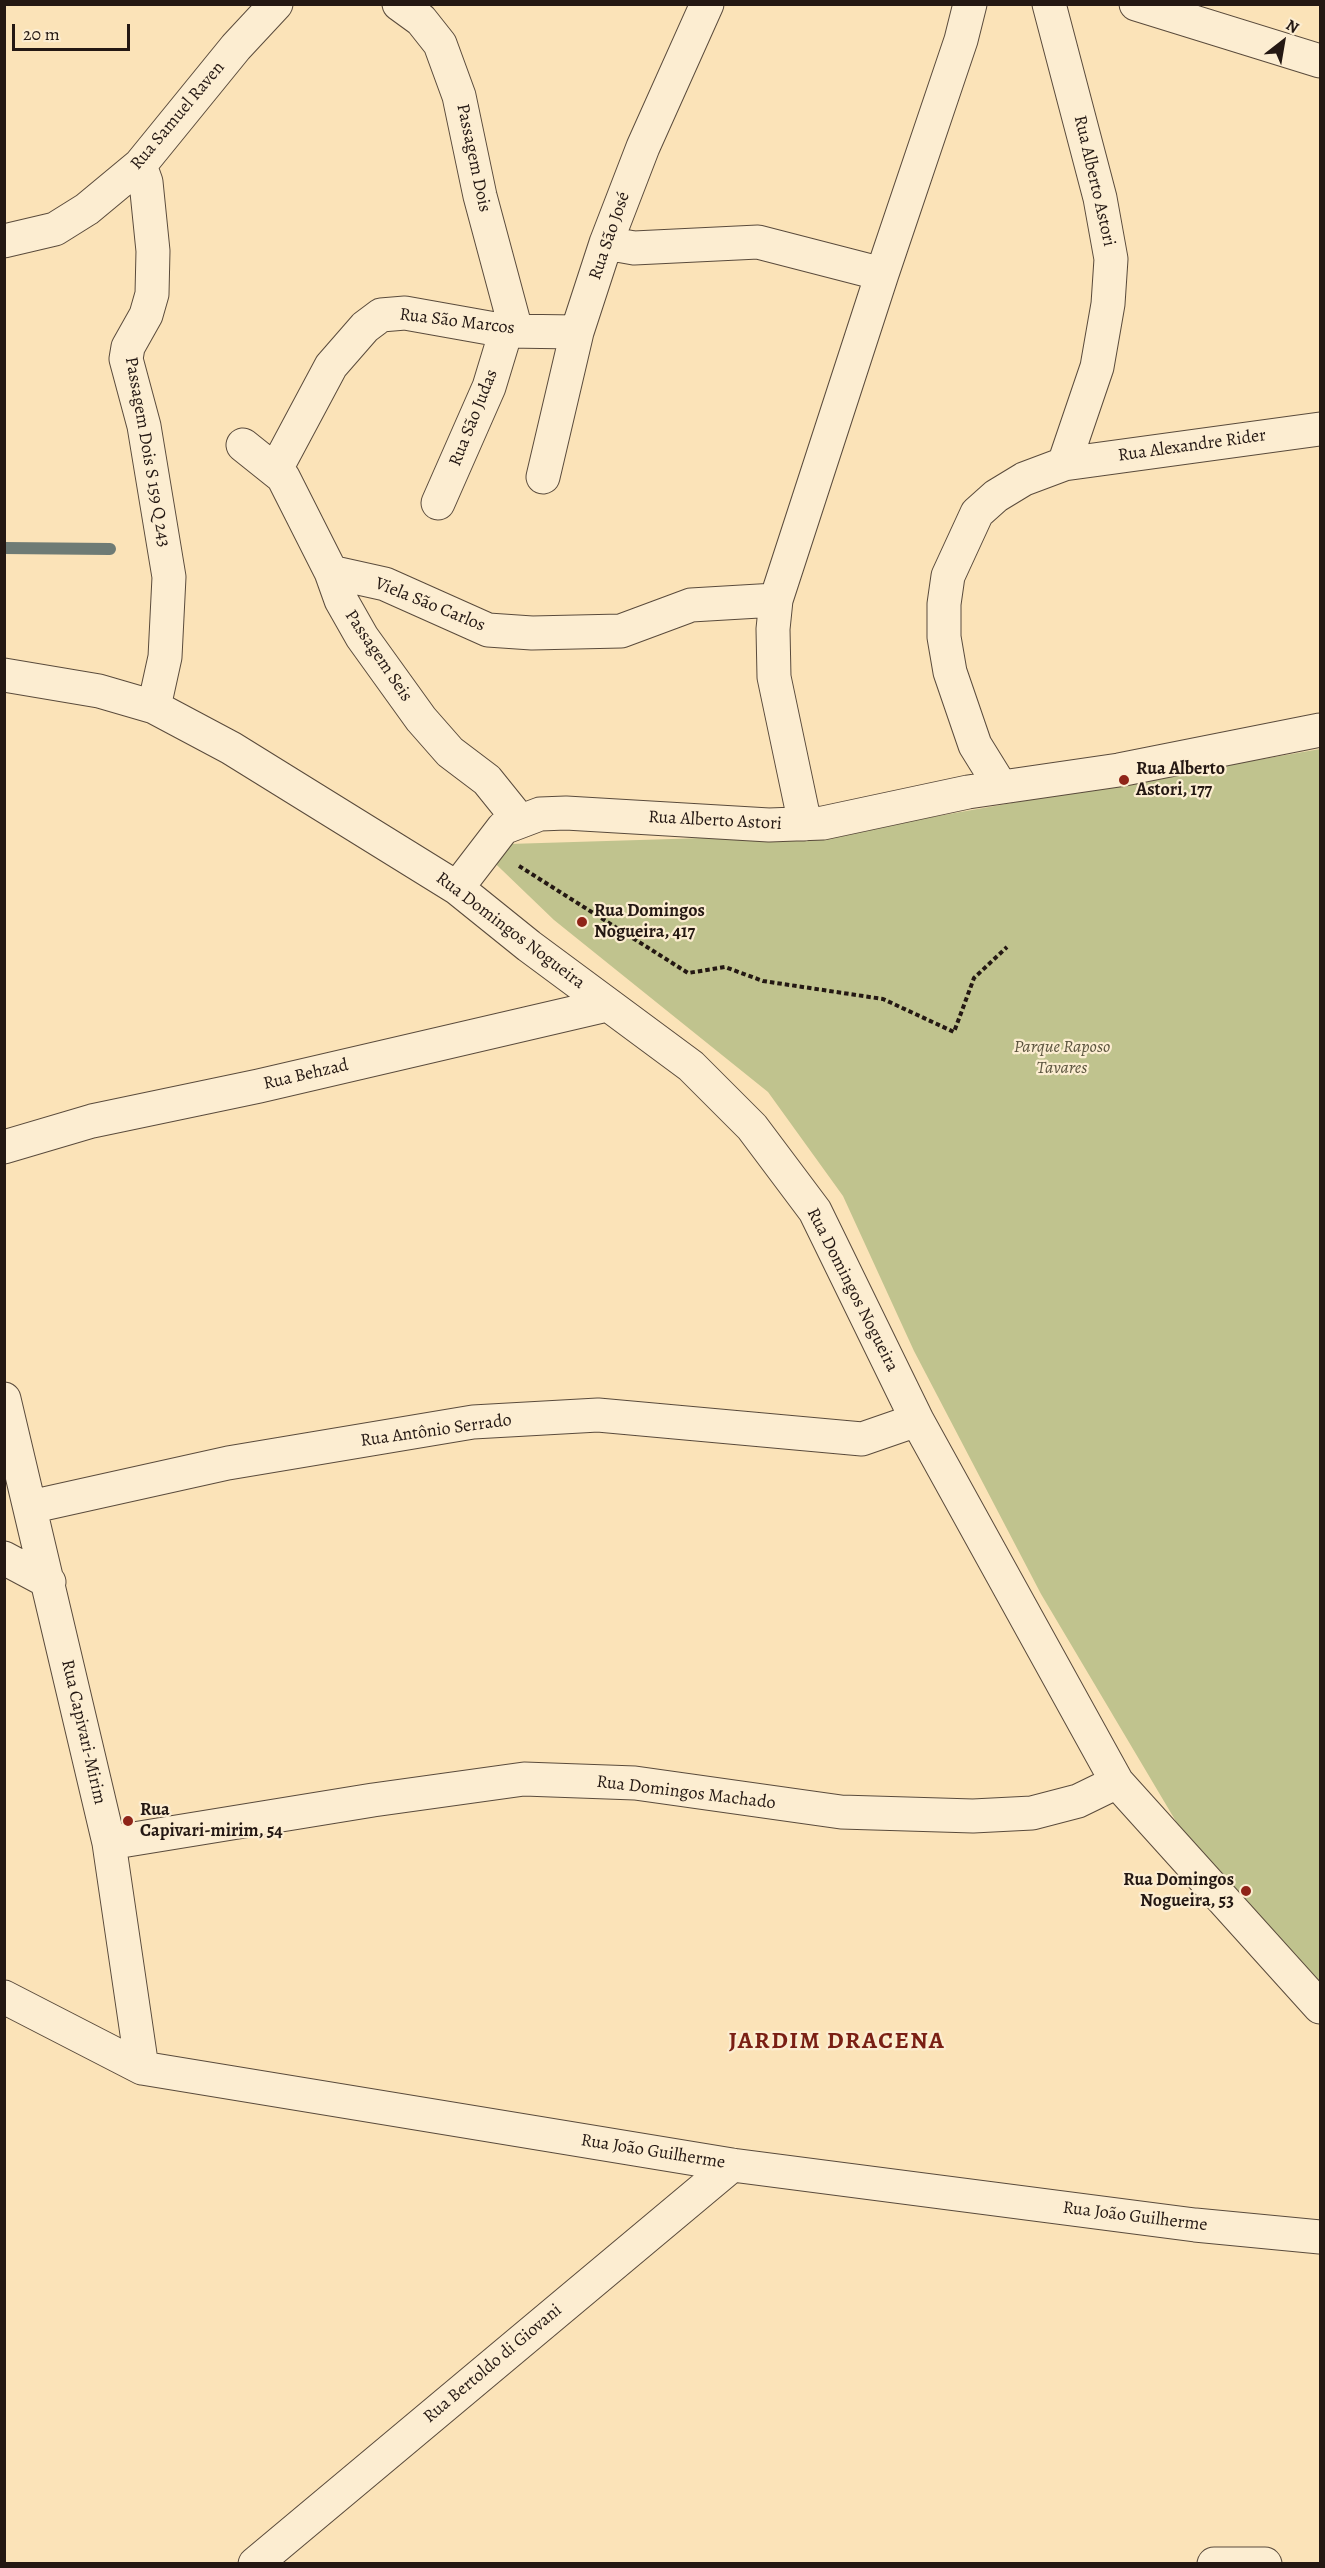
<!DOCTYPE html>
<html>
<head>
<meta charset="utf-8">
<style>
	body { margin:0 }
	#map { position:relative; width:1325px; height:2568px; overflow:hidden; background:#fbe3b8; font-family:Alegreya,serif }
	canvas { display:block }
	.frame { position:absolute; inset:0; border:6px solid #241813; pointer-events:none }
	.north { position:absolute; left:1253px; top:12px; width:60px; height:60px; -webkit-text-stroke:4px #fcedd1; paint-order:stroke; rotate:31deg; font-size:16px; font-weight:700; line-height:24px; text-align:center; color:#241813 }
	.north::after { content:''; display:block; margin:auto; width:21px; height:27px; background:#241813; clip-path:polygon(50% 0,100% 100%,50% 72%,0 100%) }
	.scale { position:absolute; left:12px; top:24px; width:118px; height:27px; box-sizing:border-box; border:3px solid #241813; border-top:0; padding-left:8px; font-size:18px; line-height:21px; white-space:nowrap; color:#241813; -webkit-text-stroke:4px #fcedd1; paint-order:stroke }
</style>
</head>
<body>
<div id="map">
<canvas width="1325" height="2568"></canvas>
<div class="frame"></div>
<div class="north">N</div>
<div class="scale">20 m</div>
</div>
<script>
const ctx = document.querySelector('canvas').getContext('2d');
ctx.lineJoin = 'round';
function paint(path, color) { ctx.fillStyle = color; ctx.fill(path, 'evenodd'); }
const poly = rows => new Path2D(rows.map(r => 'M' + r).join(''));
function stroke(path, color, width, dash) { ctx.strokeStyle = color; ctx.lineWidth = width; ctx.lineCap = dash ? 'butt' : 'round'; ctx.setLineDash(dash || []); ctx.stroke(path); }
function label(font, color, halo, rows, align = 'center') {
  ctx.font = font + ' Alegreya,serif'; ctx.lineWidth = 4.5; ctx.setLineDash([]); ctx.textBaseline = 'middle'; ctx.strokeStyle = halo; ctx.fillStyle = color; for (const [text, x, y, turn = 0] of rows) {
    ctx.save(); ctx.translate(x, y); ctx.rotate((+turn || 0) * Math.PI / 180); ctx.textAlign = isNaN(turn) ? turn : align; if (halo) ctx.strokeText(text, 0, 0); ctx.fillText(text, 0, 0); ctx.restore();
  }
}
paint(poly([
	[1320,749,1320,1983,1187,1840,1041,1594,914,1351,843,1196,768,1092,554,920,476,845,835,834]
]), '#c0c38e');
stroke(poly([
	[4,548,110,549]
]), '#6e7b75', 12);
const minor = poly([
	[399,4,421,20,440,44,459,96,480,196,516,330],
	[1136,4,1320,61],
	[140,165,146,182,153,251,152,294,146,315,128,347,126,359,144,426,169,577,165,657,154,707],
	[4,241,55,229,87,209,140,165,236,47,276,4],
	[606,243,634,248,758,242,882,274],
	[243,445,283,477,331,572,341,600,362,637,421,719,450,752,487,780,520,821],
	[1064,464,1320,429],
	[276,469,331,366,365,327,381,315,405,313,506,331,577,332],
	[543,477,577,332,606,243,643,147,707,4],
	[438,503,489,387,506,331],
	[331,572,385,584,488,630,532,633,621,631,691,605,776,600],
	[4,675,99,691,154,707,231,748,457,888,529,946,691,1066,752,1127,815,1211,917,1420,1117,1782,1320,2007],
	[1001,787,975,745,950,672,944,637,944,604,948,576,977,513,996,496,1024,479,1064,464,1097,367,1108,304,1111,259,1100,198,1049,4],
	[805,824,774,677,773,629,776,600,882,274,961,40,970,4],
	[457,888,503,828,540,814,566,813,769,825,823,823,968,792,1119,770,1320,730],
	[4,1147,92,1121,259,1086,607,1005],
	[4,1399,109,1843,142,2068],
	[30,1507,228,1463,473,1422,598,1415,862,1439,917,1420],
	[4,1558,49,1582],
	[109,1843,373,1800,524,1779,635,1783,841,1812,973,1816,1032,1813,1078,1801,1117,1782],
	[4,1997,142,2068,732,2165,1195,2225,1320,2237],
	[255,2564,732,2165],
	[1214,2564,1265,2564]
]);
stroke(minor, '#5a4b3c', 35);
stroke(poly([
	[519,866,688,973,725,967,763,981,883,999,954,1032,974,978,1007,947]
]), '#241813', 4, [4.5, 3]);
stroke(minor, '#fcedd1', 33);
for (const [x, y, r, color] of [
	[1124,780,6,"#8f2418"],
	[582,922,6,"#8f2418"],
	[128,1821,6,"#8f2418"],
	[1246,1891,6,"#8f2418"]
]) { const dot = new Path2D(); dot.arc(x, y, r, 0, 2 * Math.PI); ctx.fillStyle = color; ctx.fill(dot); stroke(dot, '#fcedd1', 2); }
label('18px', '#241813', '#fcedd1', [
	["Rua Samuel Raven",178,116,-50],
	["Passagem Dois",473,158,78],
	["Rua Alberto Astori",1094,181,77],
	["Rua São José",610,236,-71],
	["Rua São Marcos",457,322,7],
	["Rua São Judas",474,418,-68],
	["Rua Alexandre Rider",1192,446,-8],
	["Passagem Dois S 159 Q 243",147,452,80],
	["Viela São Carlos",430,605,22],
	["Passagem Seis",378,656,56],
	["Rua Alberto Astori",715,821,3],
	["Rua Domingos Nogueira",510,931,37],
	["Rua Behzad",306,1075,-13],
	["Rua Domingos Nogueira",852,1290,63],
	["Rua Antônio Serrado",436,1431,-8],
	["Rua Capivari-Mirim",83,1732,77],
	["Rua Domingos Machado",686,1793,7],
	["Rua João Guilherme",653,2152,9],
	["Rua João Guilherme",1135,2217,7],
	["Rua Bertoldo di Giovani",493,2364,-40]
]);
label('bold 18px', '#241813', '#fcedd1', [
	["Rua Alberto",1136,770],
	["Astori, 177",1136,791],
	["Rua Domingos",594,912],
	["Nogueira, 417",594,933],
	["Rua",140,1811],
	["Capivari-mirim, 54",140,1832],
	["Rua Domingos",1234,1881,"right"],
	["Nogueira, 53",1234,1902,"right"]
], 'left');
label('italic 18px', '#5b543e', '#fcedd1', [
	["Parque Raposo",1062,1048],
	["Tavares",1062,1069]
]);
ctx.letterSpacing = '1.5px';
label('bold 24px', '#7a1f14', '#fcedd1', [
	["JARDIM DRACENA",837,2042]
]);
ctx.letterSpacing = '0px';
</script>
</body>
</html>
